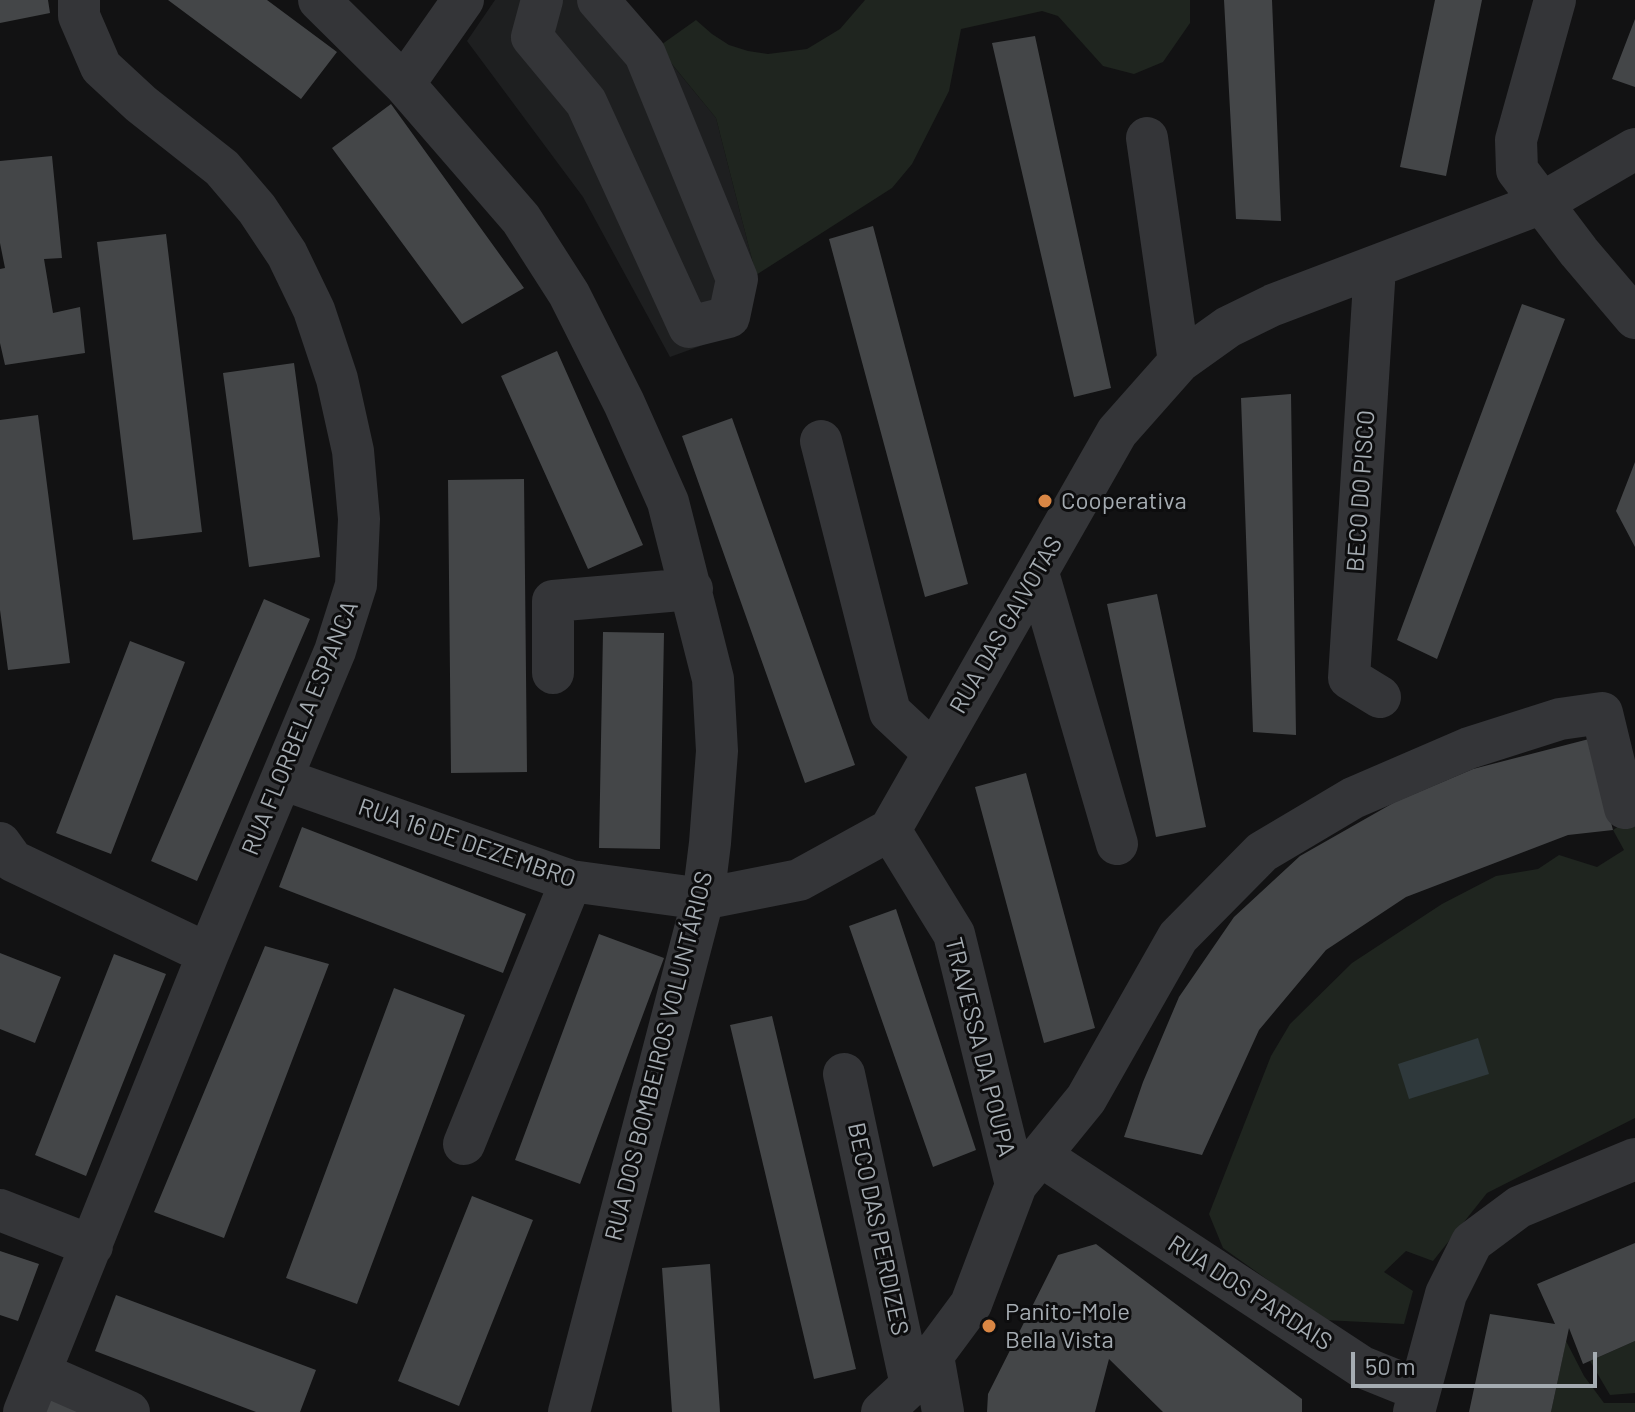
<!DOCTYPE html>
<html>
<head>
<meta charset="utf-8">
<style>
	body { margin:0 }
	#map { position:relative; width:1635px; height:1412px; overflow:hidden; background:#121213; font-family:Barlow,sans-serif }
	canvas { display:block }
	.scale { position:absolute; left:1351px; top:1352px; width:246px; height:36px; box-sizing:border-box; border:4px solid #a5acb2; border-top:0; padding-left:10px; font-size:24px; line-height:28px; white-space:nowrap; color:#a5acb2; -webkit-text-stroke:6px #0d0d0e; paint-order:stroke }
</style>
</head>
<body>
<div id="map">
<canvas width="1635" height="1412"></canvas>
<div class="scale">50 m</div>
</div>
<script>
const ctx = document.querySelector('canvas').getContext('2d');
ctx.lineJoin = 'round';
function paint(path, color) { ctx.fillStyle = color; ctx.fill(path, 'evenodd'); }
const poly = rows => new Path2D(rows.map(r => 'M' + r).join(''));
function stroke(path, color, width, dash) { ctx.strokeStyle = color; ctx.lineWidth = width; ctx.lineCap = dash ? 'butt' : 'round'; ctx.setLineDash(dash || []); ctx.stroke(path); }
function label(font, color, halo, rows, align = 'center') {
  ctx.font = font + ' Barlow,sans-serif'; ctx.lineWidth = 6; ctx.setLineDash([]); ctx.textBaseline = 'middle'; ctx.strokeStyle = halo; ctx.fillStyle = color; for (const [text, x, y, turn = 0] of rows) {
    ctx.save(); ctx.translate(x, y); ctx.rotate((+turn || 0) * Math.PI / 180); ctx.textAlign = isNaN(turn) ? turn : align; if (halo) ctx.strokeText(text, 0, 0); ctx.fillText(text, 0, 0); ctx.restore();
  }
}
paint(poly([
	[495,0,619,0,716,118,756,275,747,329,670,357,583,197,467,41]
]), '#1e1f20');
paint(poly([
	[865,0,1190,0,1190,23,1163,62,1134,74,1103,66,1058,16,1042,11,961,29,949,91,912,164,892,188,756,275,716,118,658,47,696,20,712,34,729,45,748,51,768,54,807,49,840,29],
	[1635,816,1635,1118,1487,1193,1433,1261,1406,1251,1384,1272,1413,1291,1404,1324,1324,1320,1223,1248,1209,1214,1271,1056,1290,1024,1352,963,1442,904,1496,876,1538,869,1559,855,1597,867,1624,850,1613,830],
	[1566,1341,1584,1376,1604,1403,1635,1403,1635,1412,1551,1412],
	[1635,1341,1635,1393,1610,1395,1590,1361]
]), '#1f251f');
paint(poly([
	[1478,1038,1489,1074,1409,1099,1398,1064]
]), '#2f393c');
paint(poly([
	[0,0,48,0,50,13,0,23],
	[168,0,267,0,337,52,301,99],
	[1224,0,1272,0,1281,221,1236,219],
	[1435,0,1482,0,1446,176,1400,167],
	[1635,19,1635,87,1612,79],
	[1035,36,1111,388,1074,397,992,43],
	[391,104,524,288,462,324,332,148],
	[52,156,62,258,44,259,53,313,80,307,85,353,5,365,0,343,0,269,5,268,0,243,0,161],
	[873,226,968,584,925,597,829,239],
	[166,234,202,532,133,540,97,242],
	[1522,304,1565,319,1437,659,1397,640],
	[557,351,643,545,588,569,501,376],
	[294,363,320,557,249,567,223,373],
	[1291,394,1296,735,1253,732,1241,398],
	[38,415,70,663,8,670,0,610,0,420],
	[732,418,855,765,805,783,682,436],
	[1635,462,1635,547,1616,511],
	[524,479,527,772,451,773,448,480],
	[1157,594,1206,827,1156,837,1107,604],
	[264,599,310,619,197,881,151,861],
	[603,632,664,633,660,849,599,848],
	[130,641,185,662,111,854,56,833],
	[1589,739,1613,830,1568,835,1406,897,1326,950,1259,1030,1202,1155,1124,1137,1143,1082,1179,997,1234,917,1300,856,1395,802,1473,769],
	[1026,773,1095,1028,1044,1043,975,787],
	[302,827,526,914,503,973,279,887],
	[896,909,976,1150,933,1167,849,926],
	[599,934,664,958,580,1184,515,1160],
	[265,946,329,964,224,1238,154,1212],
	[0,953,61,977,35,1043,0,1029],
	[114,954,166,974,86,1176,35,1155],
	[394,988,465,1015,357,1304,286,1278],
	[772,1016,856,1369,814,1379,730,1025],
	[472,1196,533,1220,459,1406,398,1381],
	[1635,1243,1635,1341,1583,1364,1569,1328,1551,1412,1469,1412,1490,1314,1555,1324,1537,1284],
	[1096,1244,1302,1399,1302,1412,1163,1412,1109,1359,1095,1412,987,1412,988,1394,1058,1255],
	[0,1251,39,1264,18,1321,0,1315],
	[710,1264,720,1412,672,1412,662,1268],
	[116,1295,316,1370,300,1412,256,1412,95,1351],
	[42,1396,80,1412,35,1412]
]), '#444648');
stroke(poly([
	[319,0,404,84,521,219,569,294,624,403,668,502,713,679,717,751,710,843,703,899,569,1412],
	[542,0,532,37,586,102,689,327,729,317,737,279,645,54,598,0],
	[1555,0,1516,140,1517,170,1579,252,1635,318],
	[404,84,463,0],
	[1147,138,1179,362],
	[1375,267,1349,678,1380,697],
	[821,441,890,712,933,752],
	[1038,573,1117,844],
	[553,673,553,601,692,589],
	[282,779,571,881,703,899,799,880,890,830,1117,432,1179,362,1228,327,1273,305,1542,203,1635,149],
	[890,830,954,934,1016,1185],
	[0,843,13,861,208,954],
	[844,1074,911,1385],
	[464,1144,571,881],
	[1041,1156,1362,1367,1419,1390],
	[0,1210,92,1246],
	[933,1356,943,1412],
	[40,1373,129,1412],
	[24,1412,208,954,335,651,356,585,359,519,353,451,337,379,314,310,287,254,257,209,222,168,141,104,101,67,79,16,79,0],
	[882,1412,911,1385,971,1304,1016,1185,1086,1099,1178,937,1262,852,1353,798,1469,748,1560,719,1602,713,1625,808],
	[1414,1412,1446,1294,1472,1242,1519,1207,1635,1159]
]), '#343538', 42);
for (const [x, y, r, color] of [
	[1045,501,8,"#d98644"],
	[989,1326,8,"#d98644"]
]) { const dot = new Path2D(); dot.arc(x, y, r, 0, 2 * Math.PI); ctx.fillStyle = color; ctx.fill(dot); stroke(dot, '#0d0d0e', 3); }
label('24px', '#a5acb2', '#0d0d0e', [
	["BECO DO PISCO",1361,491,-86],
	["RUA DAS GAIVOTAS",1006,625,-60],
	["RUA FLORBELA ESPANCA",300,728,-68],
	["RUA 16 DE DEZEMBRO",467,843,19],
	["TRAVESSA DA POUPA",980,1047,76],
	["RUA DOS BOMBEIROS VOLUNTÁRIOS",659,1056,-76],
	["BECO DAS PERDIZES",878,1229,78],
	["RUA DOS PARDAIS",1250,1293,33]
]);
label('24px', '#a5acb2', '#0d0d0e', [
	["Cooperativa",1061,501],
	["Panito-Mole",1005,1312],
	["Bella Vista",1005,1340]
], 'left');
</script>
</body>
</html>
